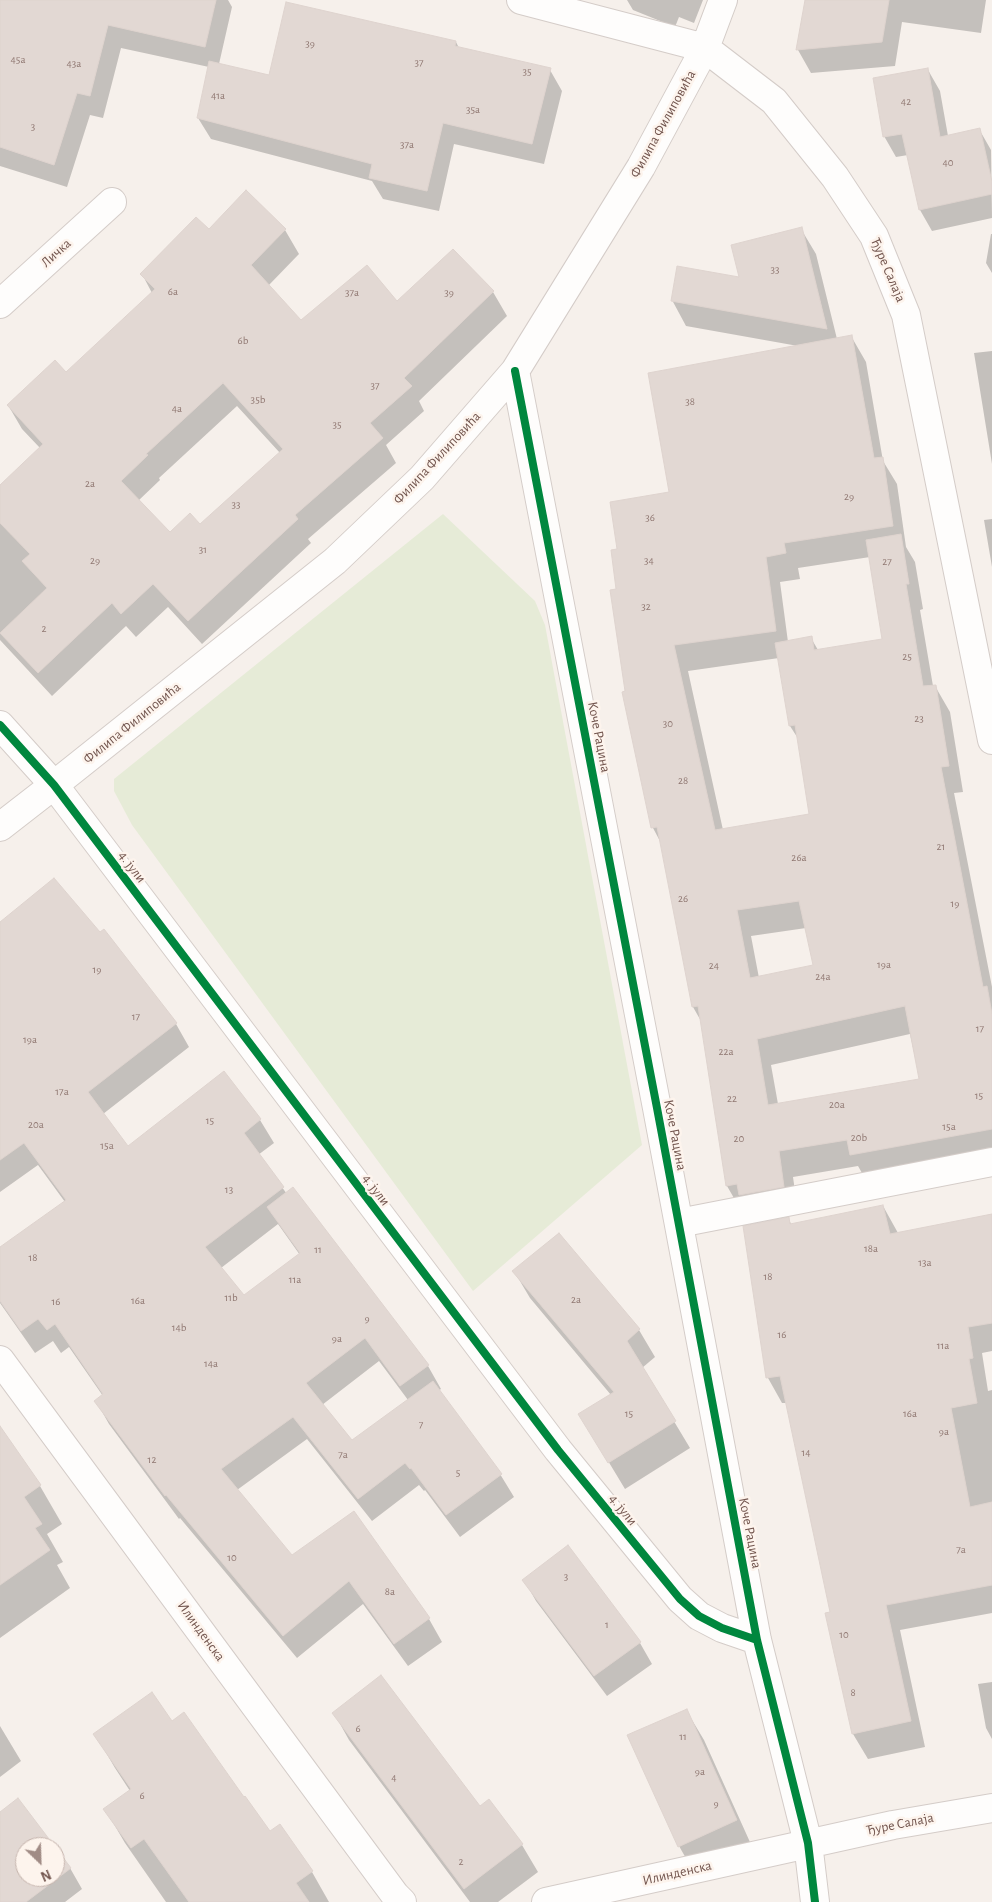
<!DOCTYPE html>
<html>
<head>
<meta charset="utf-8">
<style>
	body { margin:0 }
	#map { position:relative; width:992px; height:1902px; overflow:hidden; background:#f6f0eb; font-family:"Alegreya Sans",sans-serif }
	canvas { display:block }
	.north { position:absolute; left:15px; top:1837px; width:50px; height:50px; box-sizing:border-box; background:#fdf4ed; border:1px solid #c5b4ad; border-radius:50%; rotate:156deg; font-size:14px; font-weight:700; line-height:20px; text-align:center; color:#72554e }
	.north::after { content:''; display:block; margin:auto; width:18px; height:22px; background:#a08b85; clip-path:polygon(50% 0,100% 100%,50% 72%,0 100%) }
</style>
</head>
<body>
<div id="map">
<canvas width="992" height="1902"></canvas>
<div class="north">N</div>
</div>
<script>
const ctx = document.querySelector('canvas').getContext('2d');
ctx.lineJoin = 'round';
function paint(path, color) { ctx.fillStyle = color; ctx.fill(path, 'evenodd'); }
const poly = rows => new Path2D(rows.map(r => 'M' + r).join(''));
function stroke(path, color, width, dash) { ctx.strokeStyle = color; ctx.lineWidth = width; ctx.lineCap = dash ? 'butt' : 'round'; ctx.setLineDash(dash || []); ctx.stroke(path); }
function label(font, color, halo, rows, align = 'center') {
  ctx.font = font + ' "Alegreya Sans",sans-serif'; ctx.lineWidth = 5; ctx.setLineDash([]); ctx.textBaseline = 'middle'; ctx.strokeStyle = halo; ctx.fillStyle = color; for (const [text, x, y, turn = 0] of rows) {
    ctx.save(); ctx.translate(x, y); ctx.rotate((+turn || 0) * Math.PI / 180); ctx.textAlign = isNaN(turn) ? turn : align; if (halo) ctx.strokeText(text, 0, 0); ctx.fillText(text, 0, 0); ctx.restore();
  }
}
paint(poly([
	[443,514,535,601,545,625,642,1145,473,1291,132,825,114,791,114,779]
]), '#e6ebd7');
paint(poly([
	[0,0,228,0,232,7,219,64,270,76,456,42,459,48,550,70,562,91,544,164,454,144,439,211,383,199,372,181,211,139,198,118,209,67,121,48,103,118,90,115,67,187,0,166],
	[627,0,703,0,694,23,679,17,675,27,633,10],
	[806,0,986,0,981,33,902,22,895,66,811,73,798,50],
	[928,70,940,91,948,136,979,129,991,150,992,218,932,231,920,210,908,155,896,157,884,136],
	[246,192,285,230,299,254,268,286,300,322,397,303,453,251,493,292,507,316,419,401,424,411,386,445,396,463,308,539,311,543,202,644,168,607,136,637,126,626,52,696,0,640,0,487,40,448,22,429,8,405,66,374,152,293,142,274,209,231],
	[237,406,280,453,200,526,169,534,138,501,160,480,159,478],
	[801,229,816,254,837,339,851,336,866,362,883,461,897,484,906,547,915,562,923,609,920,610,933,686,935,686,950,712,963,792,954,793,992,987,992,1175,866,1180,858,1166,793,1177,798,1212,742,1212,727,1186,701,1021,693,1007,661,843,653,828,623,693,626,692,617,590,619,550,798,346,686,326,672,300,741,279],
	[870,557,884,640,818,650,811,638,788,642,780,582,800,579,798,568],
	[779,658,790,726,799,740,810,815,723,830,688,671],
	[806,928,814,966,759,978,751,936],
	[910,1034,920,1080,778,1104,771,1065],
	[991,234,992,234,992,273,986,263],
	[992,351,992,464,974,353],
	[992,519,992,567,984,520],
	[0,924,100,934,103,931,176,1024,189,1047,103,1114,128,1148,224,1073,260,1120,274,1143,258,1155,287,1194,428,1366,441,1389,438,1391,500,1474,514,1497,460,1537,425,1490,424,1491,419,1485,372,1521,307,1439,237,1490,292,1556,354,1513,429,1619,442,1642,408,1666,363,1604,297,1658,180,1518,179,1519,109,1424,96,1401,103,1396,69,1347,61,1353,53,1341,35,1353,0,1303,0,1250,65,1202,38,1165,0,1192],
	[278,1224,300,1255,244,1297,221,1268],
	[379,1361,408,1400,352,1442,322,1405],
	[883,1206,898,1233,992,1215,992,1351,982,1353,988,1391,992,1390,992,1613,900,1630,925,1747,868,1759,853,1734,831,1613,787,1403,782,1403,768,1378,788,1219,792,1225],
	[558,1234,639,1330,655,1357,642,1368,690,1448,625,1489,596,1441,611,1395,530,1298,514,1271],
	[8,1440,40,1486,62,1524,47,1534,63,1562,57,1565,70,1588,0,1638,0,1445],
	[568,1547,640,1643,652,1664,607,1696,536,1601,524,1580],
	[992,1682,992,1739,986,1728,978,1684],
	[686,1710,704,1740,754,1851,696,1876,679,1846],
	[334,1713,480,1808,489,1801,522,1845,538,1872,498,1902,470,1902,349,1740],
	[172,1722,270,1833,312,1872,329,1902,166,1902,125,1843,105,1809,130,1791,115,1768,95,1734],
	[0,1726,21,1761,0,1777],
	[0,1814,54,1847,25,1847,25,1877,55,1877,55,1849,70,1868,82,1889,65,1902,5,1902,0,1896]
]), '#0003');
const building = poly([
	[0,0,216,0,205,47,108,25,90,96,77,93,54,165,0,147,0,0],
	[805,0,889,0,882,42,796,50,805,0],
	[286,2,456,41,455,46,551,68,532,144,443,123,427,191,369,178,372,164,197,118,209,61,269,75,286,2],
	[928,68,940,137,980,128,992,182,992,194,919,210,902,134,883,137,873,78,928,68],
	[246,190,286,229,251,265,301,320,367,265,397,301,453,249,494,291,404,378,412,386,370,423,383,438,295,515,298,519,188,621,153,584,121,614,112,603,38,673,0,633,47,588,22,561,30,554,0,523,0,485,43,444,7,405,55,360,66,372,155,289,140,274,196,217,209,229,246,190],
	[223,383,283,449,200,524,190,513,170,532,121,481,148,455,146,454,223,383],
	[802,227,827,329,671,301,677,266,739,277,731,245,802,227],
	[852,335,874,458,883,457,893,526,784,543,786,553,766,557,776,631,674,645,715,830,809,814,795,725,789,726,775,643,812,636,814,650,882,639,866,540,901,534,909,584,906,584,923,686,936,685,949,766,941,767,983,987,987,986,992,1014,992,1129,850,1155,847,1140,779,1151,784,1187,739,1195,737,1184,726,1186,698,1006,692,1007,657,827,651,828,622,692,625,691,610,590,616,589,611,550,617,549,610,502,669,492,648,373,852,335],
	[799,901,813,965,750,978,737,910,799,901],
	[905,1006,919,1079,768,1105,757,1039,905,1006],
	[54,878,100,932,104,929,177,1023,88,1092,128,1146,224,1071,261,1119,244,1133,284,1187,205,1247,244,1295,300,1253,267,1207,293,1187,429,1365,400,1386,365,1338,306,1383,352,1440,433,1381,502,1474,446,1515,411,1468,410,1469,405,1463,358,1499,293,1417,221,1469,292,1555,354,1511,430,1618,394,1644,349,1581,283,1636,166,1495,165,1496,94,1401,103,1394,55,1324,47,1330,38,1319,21,1331,0,1301,0,1247,66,1200,24,1143,0,1160,0,922,54,878],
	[883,1205,890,1234,992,1214,992,1323,968,1327,973,1358,969,1359,977,1403,951,1408,970,1507,992,1502,992,1585,886,1605,911,1721,852,1734,825,1613,830,1612,780,1376,766,1378,743,1226,789,1217,790,1224,883,1205],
	[559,1233,640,1329,627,1341,676,1421,608,1463,578,1414,614,1392,512,1271,559,1233],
	[0,1426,41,1485,24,1497,42,1524,35,1528,50,1550,0,1585,0,1426],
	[568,1545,641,1642,594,1676,522,1580,568,1545],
	[381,1675,480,1806,489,1799,523,1844,464,1889,332,1713,381,1675],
	[152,1692,172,1721,184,1712,244,1797,245,1796,270,1831,280,1824,313,1871,296,1883,309,1902,189,1902,144,1839,131,1848,103,1809,131,1789,93,1734,152,1692],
	[687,1709,737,1820,678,1847,627,1735,687,1709],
	[18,1798,71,1868,26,1902,0,1902,0,1812,18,1798],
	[25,1847,55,1847,55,1877,25,1877,25,1847]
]);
paint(building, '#e2d8d3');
stroke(building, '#ded3ce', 1);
const minor = poly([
	[521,0,705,48,774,101,835,177,874,236,906,315,992,740],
	[0,304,112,202],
	[515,371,657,1108,757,1640,808,1843,815,1902],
	[0,725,54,785,558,1450,680,1599,699,1616,722,1628,757,1640],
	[0,827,54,785,335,561,422,478,515,371,641,167,705,48,723,0],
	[679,1223,992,1162],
	[0,1360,395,1895,402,1902],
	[546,1902,893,1825,992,1808]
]);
stroke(minor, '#d4ccc8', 30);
stroke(minor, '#fefdfc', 28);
stroke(poly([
	[515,371,657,1108,757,1640,808,1843,815,1902],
	[0,725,54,785,558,1450,680,1599,699,1616,722,1628,757,1640]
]), '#00873e', 8);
label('11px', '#907872', null, [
	["39",310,44],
	["45a",18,60],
	["37",419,63],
	["43a",74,64],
	["35",527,72],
	["41a",218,96],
	["42",906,102],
	["35a",473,110],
	["3",33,127],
	["37a",407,145],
	["40",948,163],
	["33",775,270],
	["6a",173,292],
	["37a",352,293],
	["39",449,293],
	["6b",243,341],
	["37",375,386],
	["35b",258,400],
	["38",690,402],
	["4a",177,409],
	["35",337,425],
	["2a",90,484],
	["29",849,497],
	["33",236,505],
	["36",650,518],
	["31",203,550],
	["29",95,561],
	["34",649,561],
	["27",887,562],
	["32",646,607],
	["2",44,629],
	["25",907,657],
	["23",919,719],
	["30",668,724],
	["28",683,781],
	["21",941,847],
	["26a",799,858],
	["26",683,899],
	["19",955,904],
	["19a",884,965],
	["24",714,966],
	["19",97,970],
	["24a",823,977],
	["17",136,1017],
	["17",980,1029],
	["19a",30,1040],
	["22a",726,1052],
	["17a",62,1092],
	["15",979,1096],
	["22",732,1099],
	["20a",837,1105],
	["15",210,1121],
	["20a",36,1125],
	["15a",949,1127],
	["20b",859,1138],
	["20",739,1139],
	["15a",107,1146],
	["13",229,1190],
	["18a",871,1249],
	["11",318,1250],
	["18",33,1258],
	["13a",925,1263],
	["18",768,1277],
	["11a",295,1280],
	["11b",231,1298],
	["2a",576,1300],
	["16a",138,1301],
	["16",56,1302],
	["9",367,1319],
	["14b",179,1328],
	["16",782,1335],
	["9a",337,1339],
	["11a",943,1346],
	["14a",211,1364],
	["15",629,1414],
	["16a",910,1414],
	["7",421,1425],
	["9a",944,1432],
	["14",806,1453],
	["7a",343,1455],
	["12",152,1460],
	["5",458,1473],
	["7a",961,1550],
	["10",232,1558],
	["3",566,1577],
	["8a",390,1592],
	["1",607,1625],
	["10",844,1635],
	["8",853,1693],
	["6",358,1729],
	["11",683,1737],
	["9a",700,1772],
	["4",394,1778],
	["6",142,1796],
	["9",716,1804],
	["2",461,1862]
]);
label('14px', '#72554e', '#fdf4ed', [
	["Филипа Филиповића",663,124,-61],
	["Личка",56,253,-42],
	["Ђуре Салаја",888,270,67],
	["Филипа Филиповића",437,458,-47],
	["Филипа Филиповића",132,723,-39],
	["Коче Рацина",599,737,79],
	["4. јули",132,867,53],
	["Коче Рацина",675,1135,79],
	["4. јули",376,1190,53],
	["4. јули",623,1510,51],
	["Коче Рацина",750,1533,79],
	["Илинденска",201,1631,54],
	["Ђуре Салаја",900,1824,-11],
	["Илинденска",677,1873,-13]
]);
</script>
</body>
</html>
